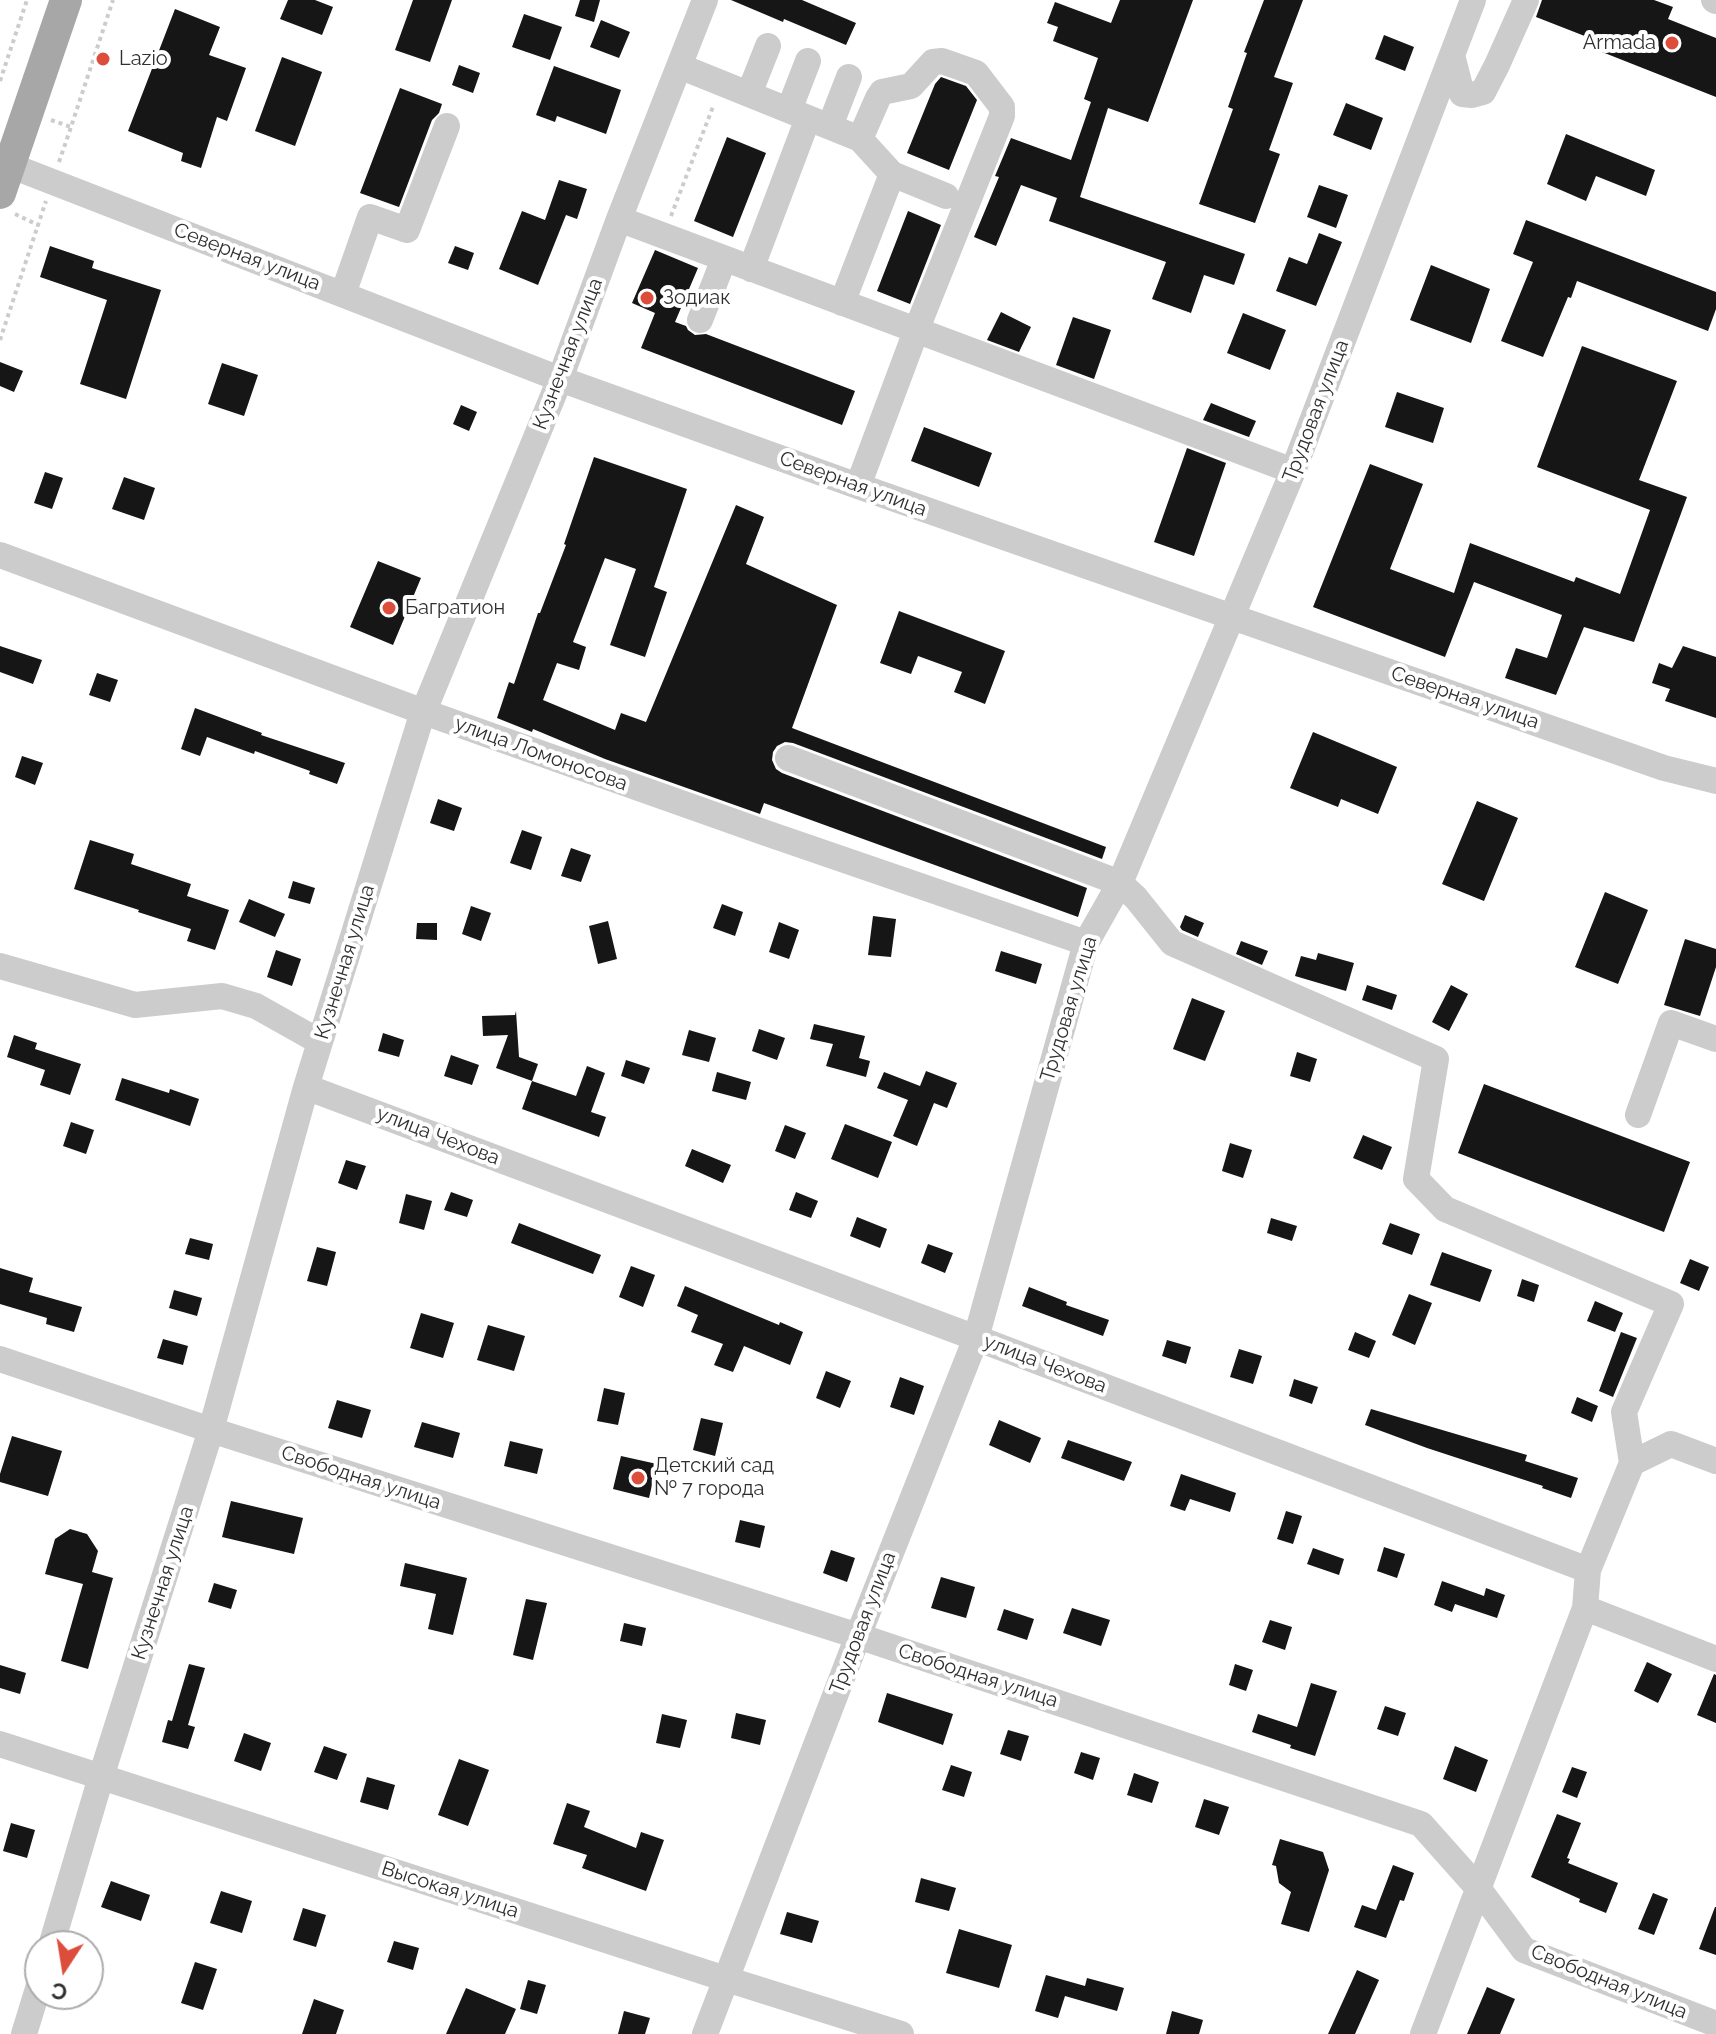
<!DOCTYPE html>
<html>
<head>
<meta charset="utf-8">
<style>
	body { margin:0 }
	#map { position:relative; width:1716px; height:2034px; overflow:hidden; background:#fff; font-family:Raleway,sans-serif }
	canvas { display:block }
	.north { position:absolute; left:24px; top:1930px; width:80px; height:80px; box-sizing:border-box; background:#fff; border:2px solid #acacac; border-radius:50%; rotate:192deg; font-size:22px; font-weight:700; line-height:32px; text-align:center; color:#2f2f2f }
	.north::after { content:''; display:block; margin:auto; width:28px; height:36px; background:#dd4d3b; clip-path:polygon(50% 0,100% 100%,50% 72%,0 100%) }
</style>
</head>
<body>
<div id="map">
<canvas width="1716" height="2034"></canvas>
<div class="north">С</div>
</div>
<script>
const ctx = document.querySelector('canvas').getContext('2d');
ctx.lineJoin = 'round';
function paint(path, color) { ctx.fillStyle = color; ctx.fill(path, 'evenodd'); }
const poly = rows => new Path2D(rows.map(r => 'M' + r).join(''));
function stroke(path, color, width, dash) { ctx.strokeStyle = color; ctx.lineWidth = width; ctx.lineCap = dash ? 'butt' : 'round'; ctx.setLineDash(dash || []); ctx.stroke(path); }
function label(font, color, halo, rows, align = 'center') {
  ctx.font = font + ' Raleway,sans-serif'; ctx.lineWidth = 8; ctx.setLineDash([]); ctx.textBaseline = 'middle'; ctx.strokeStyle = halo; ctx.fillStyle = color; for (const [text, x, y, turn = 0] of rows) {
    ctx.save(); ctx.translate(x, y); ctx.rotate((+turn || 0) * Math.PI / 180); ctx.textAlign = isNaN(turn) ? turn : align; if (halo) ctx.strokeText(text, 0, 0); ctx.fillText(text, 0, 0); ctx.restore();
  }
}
paint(poly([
	[288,0,315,0,333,7,322,35,280,19],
	[413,0,452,0,430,62,395,50],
	[580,0,600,0,594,22,575,16],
	[731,0,802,0,856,23,846,45,784,19,783,22],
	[1120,0,1193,0,1148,122,1108,108,1080,197,1245,254,1234,285,1204,275,1191,313,1152,299,1166,262,1049,221,1057,198,1021,185,996,246,974,237,999,177,995,176,1011,138,1071,160,1091,102,1084,99,1098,58,1053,41,1058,27,1047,23,1055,2,1111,23],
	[1264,0,1303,0,1274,77,1293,83,1269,150,1280,154,1255,223,1199,204,1233,109,1228,107,1247,53,1244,52],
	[1542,0,1654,0,1673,7,1668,19,1716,38,1716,97,1597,50,1600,42,1536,17],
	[175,9,220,27,209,55,246,68,227,121,217,117,201,168,181,161,183,153,128,131],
	[524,14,562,27,550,60,512,47],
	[601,20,630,32,619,58,590,47],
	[1384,35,1414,47,1405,71,1375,59],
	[282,57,322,72,295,146,255,131],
	[459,65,480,73,473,93,452,85],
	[554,66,621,90,606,134,557,116,555,122,536,115],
	[941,77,966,86,977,100,949,170,907,153,935,84],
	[400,88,442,104,439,113,432,120,399,207,360,193],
	[1346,103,1383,118,1371,150,1333,135],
	[1566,134,1655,170,1646,196,1596,176,1586,201,1547,184],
	[727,137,766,153,733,237,694,221],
	[559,180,587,189,577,219,566,215,538,285,499,269,522,211,545,220],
	[1319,185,1348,195,1336,228,1307,217],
	[908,211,941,225,910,304,877,291],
	[1526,220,1716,292,1716,309,1708,331,1577,281,1571,298,1568,297,1543,357,1501,341,1533,262,1513,254],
	[1319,233,1342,242,1316,306,1276,291,1289,257,1307,264],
	[50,246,94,261,92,268,161,290,126,399,80,384,107,300,40,277],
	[455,246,474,253,468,270,448,263],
	[655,250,698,268,675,322,686,326,688,330,695,335,706,334,855,391,842,425,641,348,655,313,632,303],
	[1431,265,1490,289,1471,343,1410,320],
	[1001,312,1031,327,1019,352,987,340],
	[1243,313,1286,330,1270,370,1227,353],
	[1073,317,1111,330,1094,379,1056,365],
	[1582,346,1677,381,1639,480,1687,497,1634,642,1584,627,1556,695,1505,678,1516,648,1547,658,1562,615,1474,582,1445,657,1313,607,1370,464,1423,484,1390,569,1454,593,1470,543,1574,582,1576,577,1620,594,1650,510,1537,467],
	[0,362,23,371,14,392,0,386],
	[222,363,258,375,244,416,208,404],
	[1397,392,1444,408,1433,443,1385,427],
	[1211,403,1256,421,1249,437,1203,420],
	[461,405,477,412,469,431,453,424],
	[924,427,992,453,979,487,911,461],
	[1187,448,1226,463,1194,556,1154,542],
	[594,457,687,489,654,587,667,592,645,657,610,645,636,569,605,558,573,642,586,647,579,670,557,663,543,700,615,730,621,713,646,722,736,505,764,517,746,564,837,605,792,728,1106,847,1102,859,793,743,785,742,777,746,773,752,772,760,776,769,782,773,1087,888,1078,917,764,803,760,814,605,759,533,729,532,732,497,718,509,682,514,684,538,613,540,613,566,545,564,544],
	[45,472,63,478,52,509,34,503],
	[124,477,155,488,144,520,112,509],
	[378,561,421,578,393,645,350,627],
	[899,611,1005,651,985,704,954,692,962,672,918,656,911,674,880,663],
	[0,646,42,660,33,684,0,672],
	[1683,646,1716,657,1716,718,1665,701,1670,689,1652,683,1659,663,1672,668],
	[97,673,118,680,110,702,89,695],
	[195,708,262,733,261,735,345,763,337,784,309,774,310,771,255,751,254,754,207,737,200,756,181,749],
	[1313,732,1397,767,1378,814,1341,799,1338,807,1290,788],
	[22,756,43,763,35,785,15,777],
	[438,799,462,808,454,831,430,823],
	[1477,801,1518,818,1484,901,1442,884],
	[522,830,542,837,531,870,510,863],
	[90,840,134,854,131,864,191,884,187,896,229,910,215,950,187,941,191,929,138,912,139,910,74,889],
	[571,848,591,855,581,882,561,876],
	[293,881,315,888,310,904,288,898],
	[1605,892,1648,910,1618,984,1575,967],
	[249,899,285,914,275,937,239,922],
	[722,904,743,912,735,936,713,928],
	[471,906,491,913,481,941,462,934],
	[1185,915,1204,923,1198,937,1182,930,1180,927],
	[873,916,896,919,891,957,868,955],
	[608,921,617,959,598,964,589,926],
	[779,922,799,930,789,959,769,952],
	[417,923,437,923,437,940,416,939],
	[1685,939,1716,949,1716,967,1700,1016,1664,1005],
	[1241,941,1268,951,1262,965,1236,954],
	[276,950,301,959,292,986,267,977],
	[1001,951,1042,964,1036,984,995,971],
	[1318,953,1354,963,1346,991,1295,976,1301,956,1316,960],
	[1367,985,1397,995,1392,1010,1362,1000],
	[1451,985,1468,994,1449,1031,1432,1022],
	[1192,998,1225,1011,1205,1061,1173,1049],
	[516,1011,519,1057,538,1064,532,1081,496,1068,508,1035,483,1036,482,1016,515,1015],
	[814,1024,865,1036,859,1058,870,1061,866,1077,826,1066,833,1044,810,1039],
	[759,1029,785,1038,777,1060,752,1051],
	[689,1030,716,1038,709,1062,682,1055],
	[383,1033,404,1040,399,1057,378,1051],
	[14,1035,37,1043,35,1049,81,1064,70,1095,40,1085,45,1070,7,1057],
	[1297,1052,1317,1059,1310,1082,1290,1076],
	[451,1055,479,1065,472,1085,444,1076],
	[626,1060,650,1068,644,1084,621,1076],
	[587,1066,605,1073,591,1112,606,1117,599,1137,522,1109,532,1081,576,1096],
	[926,1071,957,1083,947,1108,934,1103,917,1146,893,1136,908,1100,877,1088,884,1072,920,1086],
	[717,1072,751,1082,746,1100,712,1091],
	[122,1078,169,1093,170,1089,199,1099,190,1126,115,1100],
	[1484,1084,1690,1162,1664,1232,1458,1153],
	[71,1122,94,1130,86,1154,63,1146],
	[845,1124,892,1142,878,1178,831,1159],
	[785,1125,806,1133,795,1159,775,1151],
	[1363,1135,1392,1147,1382,1170,1353,1158],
	[1230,1143,1252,1150,1243,1178,1222,1171],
	[692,1149,731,1165,723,1183,685,1166],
	[346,1160,366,1166,357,1190,338,1183],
	[451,1192,473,1200,467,1217,444,1210],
	[796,1192,818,1201,811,1218,789,1210],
	[406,1194,432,1201,424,1230,399,1223],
	[857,1217,887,1229,880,1248,850,1236],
	[1271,1218,1297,1226,1292,1241,1267,1233],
	[519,1223,601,1255,593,1274,511,1243],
	[1390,1223,1420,1234,1412,1255,1382,1244],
	[190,1238,213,1244,209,1260,185,1254],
	[928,1244,953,1253,945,1273,921,1263],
	[317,1247,336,1252,327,1286,307,1281],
	[1442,1252,1492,1270,1480,1302,1430,1285],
	[1690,1259,1709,1267,1699,1291,1680,1283],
	[631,1266,655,1275,643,1307,619,1297],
	[0,1268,33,1278,29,1292,82,1307,74,1332,46,1324,47,1318,0,1304],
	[1522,1279,1539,1285,1534,1302,1517,1296],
	[685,1286,779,1325,780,1322,803,1332,790,1365,744,1346,733,1372,714,1365,723,1344,691,1332,698,1315,677,1306],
	[1029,1287,1067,1302,1066,1305,1109,1320,1103,1336,1022,1306],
	[174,1290,202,1298,197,1316,169,1308],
	[1409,1294,1432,1303,1415,1345,1392,1335],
	[1595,1301,1623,1313,1615,1332,1587,1321],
	[421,1313,454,1323,443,1358,410,1348],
	[488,1325,525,1336,514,1371,477,1360],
	[1355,1332,1376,1341,1369,1358,1348,1350],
	[1621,1332,1637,1338,1613,1397,1599,1391],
	[163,1339,188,1346,183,1365,157,1358],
	[1167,1340,1191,1347,1186,1364,1162,1356],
	[1239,1349,1262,1356,1253,1384,1230,1377],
	[826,1371,851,1381,840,1408,816,1398],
	[900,1377,924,1386,914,1415,890,1407],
	[1294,1379,1318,1387,1312,1404,1289,1396],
	[604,1388,625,1393,618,1425,597,1421],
	[1577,1397,1598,1406,1592,1422,1571,1413],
	[337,1400,371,1410,362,1438,328,1428],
	[1371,1409,1527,1455,1525,1461,1578,1478,1571,1498,1542,1488,1543,1486,1427,1448,1365,1425],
	[701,1418,723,1423,715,1456,693,1450],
	[999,1420,1041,1438,1030,1463,989,1445],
	[422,1422,460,1433,453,1458,414,1447],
	[12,1436,62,1451,48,1496,0,1482,0,1474],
	[1068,1440,1132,1462,1124,1481,1061,1458],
	[510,1441,543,1449,537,1474,504,1466],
	[621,1456,657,1464,649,1498,613,1489],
	[1181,1474,1236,1493,1230,1512,1190,1499,1185,1511,1170,1506],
	[231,1501,303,1518,294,1554,222,1537],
	[1286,1511,1302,1516,1293,1544,1277,1539],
	[740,1520,765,1526,760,1548,735,1542],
	[70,1529,87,1534,98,1551,92,1572,113,1578,88,1669,61,1661,83,1584,45,1574,55,1539],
	[1384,1547,1405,1554,1397,1578,1377,1571],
	[1313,1548,1344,1559,1339,1575,1307,1564],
	[831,1550,855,1558,847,1582,823,1573],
	[405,1563,467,1578,453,1635,428,1629,436,1594,400,1586],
	[941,1577,975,1587,966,1618,931,1608],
	[1442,1581,1484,1596,1486,1588,1505,1595,1497,1618,1455,1604,1452,1612,1434,1605],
	[214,1583,237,1590,231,1609,208,1602],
	[526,1599,547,1603,533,1660,513,1655],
	[1072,1608,1110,1620,1101,1646,1063,1633],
	[1004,1609,1034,1619,1027,1640,997,1630],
	[1270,1620,1292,1627,1285,1650,1262,1642],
	[624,1623,646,1628,642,1646,620,1641],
	[1647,1662,1672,1674,1658,1703,1634,1691],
	[189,1664,205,1668,188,1725,195,1727,188,1749,162,1742,168,1720,172,1721],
	[1235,1664,1253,1670,1246,1691,1229,1685],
	[0,1665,26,1673,20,1694,0,1688],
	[1714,1674,1716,1675,1716,1723,1697,1715],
	[1311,1683,1337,1691,1315,1756,1290,1748,1291,1745,1252,1732,1258,1714,1297,1727],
	[887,1693,953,1714,943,1745,878,1722],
	[1385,1706,1406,1713,1398,1736,1377,1729],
	[736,1713,766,1720,760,1745,731,1738],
	[662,1714,687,1720,680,1748,656,1743],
	[1008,1730,1029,1736,1021,1761,1000,1754],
	[244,1733,271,1743,261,1771,234,1761],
	[324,1746,347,1754,337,1780,314,1772],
	[1455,1746,1488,1760,1476,1792,1443,1779],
	[1081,1752,1100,1758,1093,1780,1074,1773],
	[459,1759,489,1770,468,1826,438,1815],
	[951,1765,972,1772,964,1797,942,1790],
	[1572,1767,1587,1772,1577,1798,1562,1792],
	[1134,1773,1159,1782,1152,1803,1127,1795],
	[367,1777,395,1785,388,1810,360,1802],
	[1204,1799,1229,1807,1219,1835,1195,1827],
	[567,1803,590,1811,584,1827,636,1848,641,1832,664,1840,646,1891,582,1868,587,1855,553,1844],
	[1557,1814,1581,1823,1567,1858,1570,1859,1568,1863,1618,1883,1606,1913,1579,1902,1580,1899,1531,1877],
	[11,1823,35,1830,27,1858,3,1851],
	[1280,1839,1323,1852,1329,1870,1309,1932,1281,1924,1291,1892,1279,1883,1276,1866,1272,1865],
	[1393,1865,1414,1873,1404,1901,1400,1900,1386,1938,1354,1927,1362,1905,1376,1910],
	[921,1878,956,1888,949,1911,915,1902],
	[111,1881,150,1895,141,1921,101,1907],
	[221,1891,252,1901,242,1933,210,1923],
	[1653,1893,1668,1899,1654,1935,1638,1929],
	[1715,1907,1716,1907,1716,1955,1699,1949],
	[303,1908,326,1915,316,1947,293,1940],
	[787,1912,819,1921,812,1943,780,1934],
	[959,1929,1012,1945,999,1988,946,1973],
	[394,1941,419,1948,413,1970,387,1962],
	[195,1962,217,1969,203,2010,181,2003],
	[1357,1970,1379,1980,1355,2034,1328,2034],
	[1046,1975,1085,1986,1087,1978,1124,1988,1117,2011,1065,1996,1058,2018,1035,2011],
	[528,1980,546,1985,537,2014,520,2009],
	[1487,1987,1515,1999,1500,2034,1467,2034],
	[466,1988,516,2009,505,2034,446,2034],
	[314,1999,344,2010,336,2034,302,2034],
	[624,2011,650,2018,645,2034,618,2034],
	[1172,2011,1203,2020,1199,2034,1166,2034]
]), '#161616');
stroke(poly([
	[0,81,27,0],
	[51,120,71,127,113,0],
	[59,162,71,127],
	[15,214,38,225,46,201],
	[671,216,714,104],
	[0,340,38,225]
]), '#ccc', 4, [4, 4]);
stroke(poly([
	[1714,0,1716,1],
	[1452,55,1462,94,1472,95,1483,92,1497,65,1526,0],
	[679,66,808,118,751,269],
	[749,94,768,46],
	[789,110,808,61],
	[808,118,860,139,892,174,842,303],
	[830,126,849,77],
	[9,165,560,379,858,486,1664,768,1716,781],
	[892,174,946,196],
	[619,219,1293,471],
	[343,294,370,217,407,230,447,126],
	[700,320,724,259],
	[858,486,916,331,1002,116,1002,107,976,73,942,61,933,62,911,86,882,92,878,98,860,139],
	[0,555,424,712,763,832,1086,943],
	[788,758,1120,883,1136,898,1172,943,1436,1059,1416,1179,1445,1209,1671,1304,1624,1412,1632,1463],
	[0,966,135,1005,222,996,256,1006,320,1042],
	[306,1087,976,1338,1588,1570,1632,1463,1671,1444,1716,1461],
	[1638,1115,1671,1023,1716,1039],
	[0,1359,211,1430,858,1636,1421,1824,1478,1888,1524,1950,1716,2024],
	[1585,1608,1716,1659],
	[0,1744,726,1979,901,2034],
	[51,1946,101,1777,211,1430,306,1087,421,718,560,379,619,219,705,0],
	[24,2034,40,1982],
	[705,2034,858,1636,976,1338,1086,943,1120,883,1293,471,1473,0],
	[1423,2034,1585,1608,1588,1570]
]), '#ccc', 26);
stroke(poly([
	[0,193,66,0]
]), '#a7a7a7', 32);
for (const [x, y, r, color] of [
	[1672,43,8,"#dd4d3b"],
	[103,59,8,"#dd4d3b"],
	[647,298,8,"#dd4d3b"],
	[389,608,8,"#dd4d3b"],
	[638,1478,8,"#dd4d3b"]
]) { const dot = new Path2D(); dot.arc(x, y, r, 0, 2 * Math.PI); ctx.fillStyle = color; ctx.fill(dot); stroke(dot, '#fff', 3); }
label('20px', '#2f2f2f', '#fff', [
	["Armada",1656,43,"right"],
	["Lazio",119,59],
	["Зодиак",663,298],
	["Багратион",405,608],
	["Детский сад",654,1466],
	["№ 7 города",654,1489]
], 'left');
label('20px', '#2f2f2f', '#fff', [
	["Северная улица",247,257,21],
	["Кузнечная улица",568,354,-69],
	["Трудовая улица",1316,411,-69],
	["Северная улица",853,484,20],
	["Северная улица",1465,698,19],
	["улица Ломоносова",541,754,20],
	["Кузнечная улица",345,962,-73],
	["Трудовая улица",1069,1009,-73],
	["улица Чехова",438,1136,21],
	["улица Чехова",1045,1364,21],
	["Свободная улица",361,1478,18],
	["Кузнечная улица",163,1583,-72],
	["Трудовая улица",863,1623,-69],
	["Свободная улица",978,1676,18],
	["Высокая улица",450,1890,18],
	["Свободная улица",1609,1982,22]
]);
</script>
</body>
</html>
